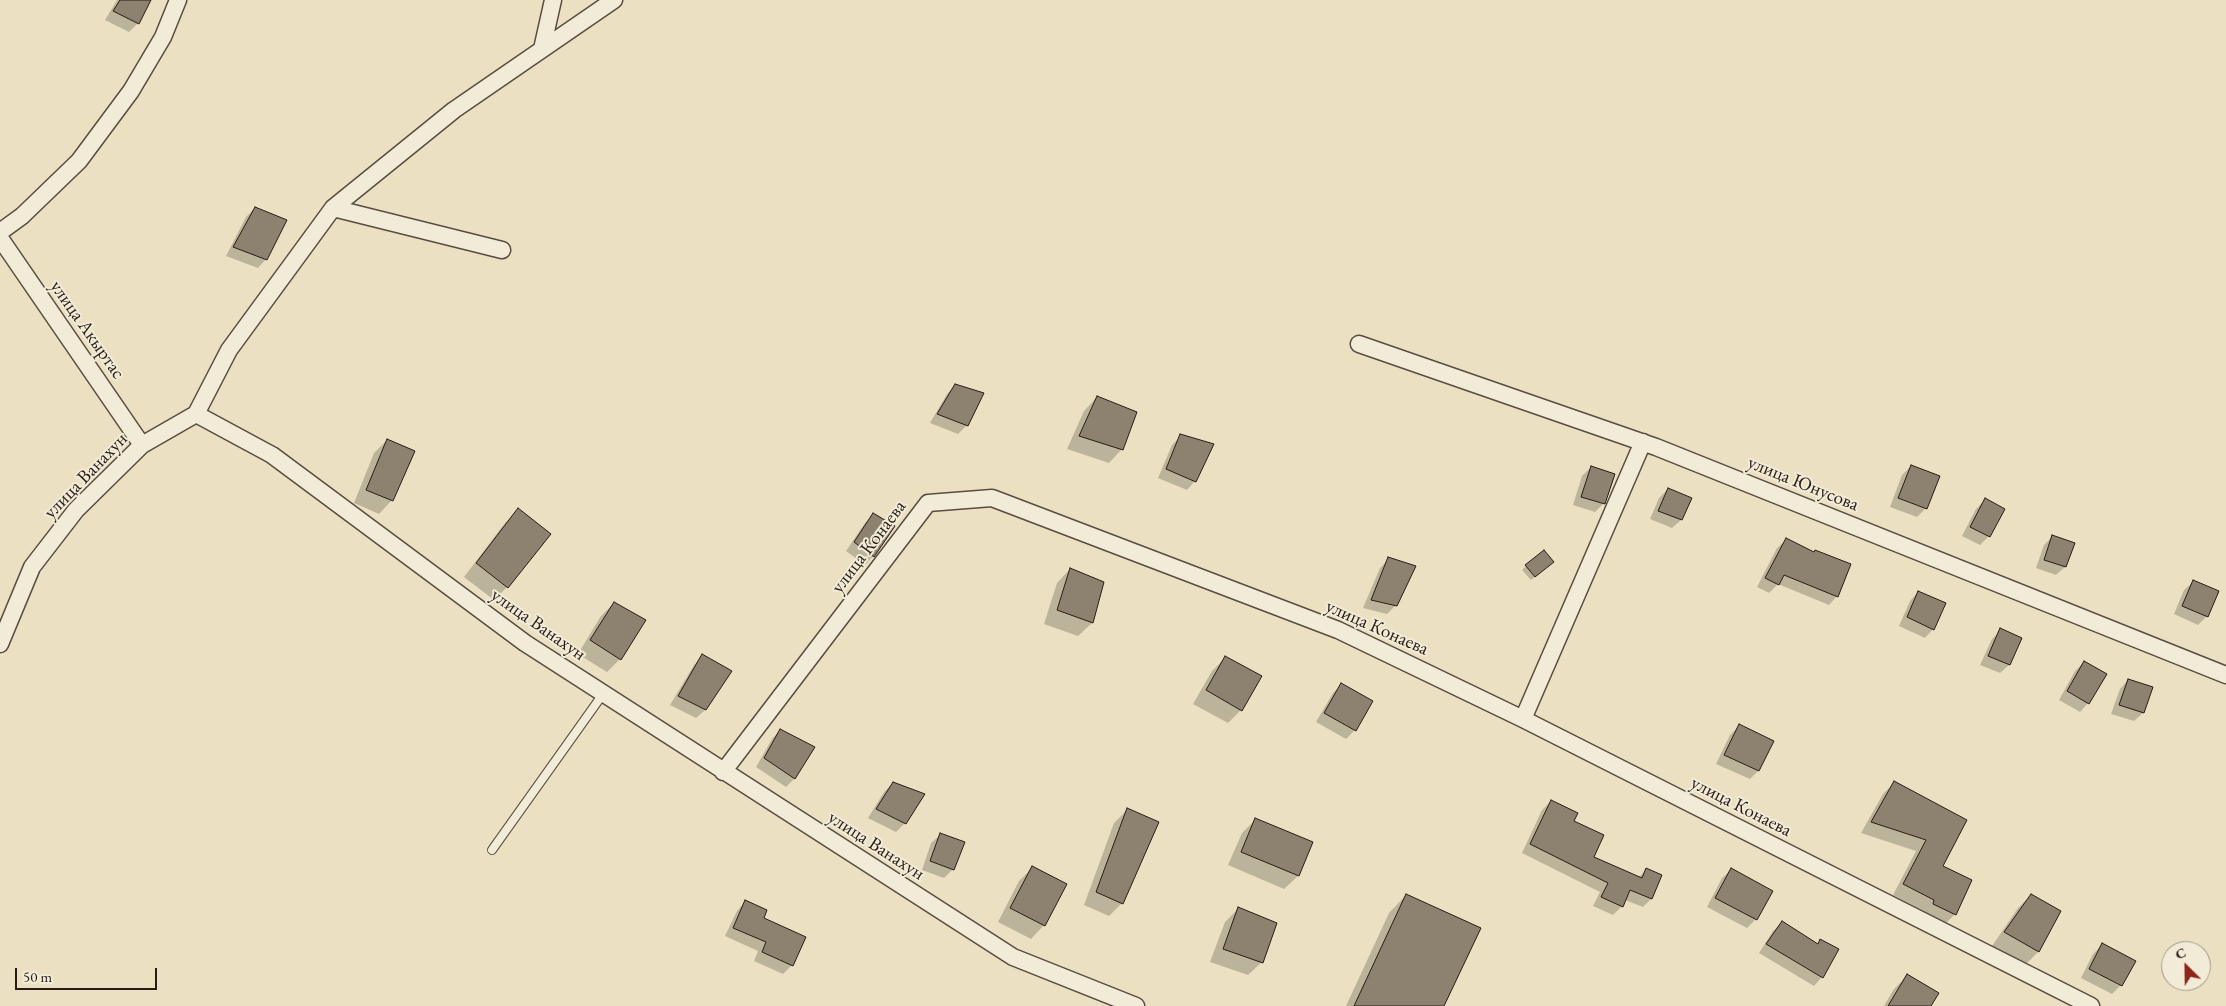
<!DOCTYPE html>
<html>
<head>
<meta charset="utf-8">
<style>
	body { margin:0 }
	#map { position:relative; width:2226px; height:1006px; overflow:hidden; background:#ebe0c2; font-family:"EB Garamond",serif }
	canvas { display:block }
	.north { position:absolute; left:2161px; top:941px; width:50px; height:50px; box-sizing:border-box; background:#f2ebd7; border:1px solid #a19889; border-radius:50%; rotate:337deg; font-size:14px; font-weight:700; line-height:20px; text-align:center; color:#271c15 }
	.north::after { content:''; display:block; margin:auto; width:18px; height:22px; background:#8f2418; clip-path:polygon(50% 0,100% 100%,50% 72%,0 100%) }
	.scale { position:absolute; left:15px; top:968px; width:142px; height:22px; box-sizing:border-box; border:2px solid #271c15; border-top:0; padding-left:6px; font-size:15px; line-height:18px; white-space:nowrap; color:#271c15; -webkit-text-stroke:4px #f2ebd7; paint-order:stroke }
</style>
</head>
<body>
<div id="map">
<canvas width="2226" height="1006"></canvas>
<div class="north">С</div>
<div class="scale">50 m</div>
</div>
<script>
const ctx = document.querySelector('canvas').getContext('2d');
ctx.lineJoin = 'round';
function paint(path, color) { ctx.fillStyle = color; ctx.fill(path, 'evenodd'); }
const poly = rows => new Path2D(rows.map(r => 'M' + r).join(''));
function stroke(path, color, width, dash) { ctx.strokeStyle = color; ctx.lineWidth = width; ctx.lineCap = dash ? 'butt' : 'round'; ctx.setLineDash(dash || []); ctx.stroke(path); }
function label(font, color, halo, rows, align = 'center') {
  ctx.font = font + ' "EB Garamond",serif'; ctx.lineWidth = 4; ctx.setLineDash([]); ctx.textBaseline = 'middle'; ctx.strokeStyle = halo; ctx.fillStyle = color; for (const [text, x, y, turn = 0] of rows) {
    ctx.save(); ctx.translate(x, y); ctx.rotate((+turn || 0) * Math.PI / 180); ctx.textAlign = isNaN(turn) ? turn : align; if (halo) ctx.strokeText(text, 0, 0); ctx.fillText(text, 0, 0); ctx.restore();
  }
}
paint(poly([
	[117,0,150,0,138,23,129,32,105,20],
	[255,208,266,259,258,268,226,256,246,217],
	[955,385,967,425,958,434,930,423,947,394],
	[1097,397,1122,449,1109,463,1067,449,1084,411],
	[1181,436,1195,481,1187,490,1158,478,1172,445],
	[387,440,392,500,379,514,354,503,374,453],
	[1911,466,1926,508,1917,517,1890,507,1902,475],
	[1591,467,1604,503,1595,512,1573,505,1582,476],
	[1668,489,1681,520,1672,528,1650,519,1659,498],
	[1985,500,1989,536,1980,545,1962,536,1976,509],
	[518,510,507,587,494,600,464,577,505,523],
	[874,515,873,556,865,565,846,551,865,523],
	[2052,537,2073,544,2065,567,2056,575,2036,568,2044,545],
	[1786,540,1837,596,1829,605,1778,584,1769,593,1757,587,1777,548],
	[1389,559,1396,605,1387,614,1363,608,1380,568],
	[1526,566,1548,566,1531,580,1522,570],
	[1070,569,1103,583,1092,623,1078,636,1044,624,1057,583],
	[2193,582,2207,616,2198,625,2174,614,2184,590],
	[1918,592,1933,629,1925,638,1899,626,1910,601],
	[614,603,620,659,607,672,578,654,601,616],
	[2001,630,2020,638,2009,665,2000,673,1980,665,1992,639],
	[703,656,730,671,705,710,696,718,670,705,694,665],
	[1225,658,1241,710,1228,723,1193,704,1212,671],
	[2084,662,2088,703,2080,712,2059,700,2075,671],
	[2128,680,2151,687,2143,713,2134,721,2111,714,2120,689],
	[1342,684,1355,730,1346,739,1316,722,1333,693],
	[1739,726,1758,771,1750,779,1716,764,1730,735],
	[780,730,794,779,786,787,756,767,772,739],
	[893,783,905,823,896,832,868,818,884,792],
	[1894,783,1941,866,1955,914,1944,925,1922,915,1924,911,1893,895,1916,851,1861,833,1883,794],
	[1551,801,1572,822,1592,858,1638,878,1646,870,1651,899,1643,907,1625,900,1622,906,1613,915,1593,906,1600,892,1522,853,1542,810],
	[1127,810,1122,903,1109,916,1084,905,1114,823],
	[1255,820,1311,842,1298,876,1284,889,1228,865,1242,833],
	[940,835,953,869,944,878,922,870,931,843],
	[1032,868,1044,925,1031,939,998,922,1019,881],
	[1731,870,1756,919,1747,928,1707,907,1722,878],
	[1406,895,1442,1006,1346,1006,1389,913],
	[2031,895,2059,912,2038,952,2025,965,1992,946,2018,908],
	[745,902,762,919,792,965,783,974,754,961,758,951,725,936,737,911],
	[1238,909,1262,962,1248,975,1210,962,1225,922],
	[1782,923,1816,945,1821,940,1822,977,1814,986,1759,953,1773,931],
	[2102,945,2121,985,2112,994,2081,978,2093,954],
	[1907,976,1930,1006,1884,1006,1894,989]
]), '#0003');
const building = poly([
	[120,0,151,0,139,24,113,11,120,0],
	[255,207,287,220,267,260,233,247,255,207],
	[955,384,984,393,968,426,937,414,955,384],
	[1097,396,1137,412,1123,450,1079,436,1097,396],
	[1180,434,1214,444,1196,482,1166,469,1180,434],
	[387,439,415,451,393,501,366,490,387,439],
	[1911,465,1940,476,1927,509,1898,498,1911,465],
	[1591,466,1615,474,1605,504,1581,497,1591,466],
	[1668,488,1692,498,1682,520,1658,511,1668,488],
	[1985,498,2005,509,1990,537,1970,527,1985,498],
	[518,508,551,534,508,588,476,563,518,508],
	[873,513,895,526,874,557,854,542,873,513],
	[2052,535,2075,543,2066,567,2044,560,2052,535],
	[1786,538,1814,552,1815,550,1851,564,1838,597,1784,575,1779,585,1765,578,1786,538],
	[1544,550,1554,562,1535,577,1525,565,1544,550],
	[1388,557,1416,566,1397,606,1371,600,1388,557],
	[1070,568,1104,582,1093,623,1057,610,1070,568],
	[2193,580,2219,591,2208,617,2182,606,2193,580],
	[1918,591,1946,603,1934,630,1907,617,1918,591],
	[614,602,646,620,621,660,590,640,614,602],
	[2000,628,2022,638,2010,665,1988,656,2000,628],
	[702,654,732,671,706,710,678,696,702,654],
	[1225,656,1262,676,1242,711,1206,690,1225,656],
	[2084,661,2107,674,2089,704,2067,691,2084,661],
	[2128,679,2153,687,2144,713,2119,705,2128,679],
	[1341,683,1373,701,1356,731,1324,713,1341,683],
	[1739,724,1774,741,1759,771,1724,755,1739,724],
	[780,729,815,747,795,779,764,758,780,729],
	[1894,781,1967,820,1943,866,1972,880,1956,915,1933,904,1934,900,1903,884,1926,840,1871,822,1894,781],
	[893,782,925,794,906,824,876,809,893,782],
	[1551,800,1578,813,1574,821,1604,835,1594,857,1642,878,1646,868,1662,875,1652,899,1630,890,1623,907,1601,897,1608,883,1530,844,1551,800],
	[1127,808,1159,822,1123,904,1096,892,1127,808],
	[1255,818,1313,842,1299,876,1241,852,1255,818],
	[940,833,965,842,954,870,930,861,940,833],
	[1032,866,1067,884,1045,926,1010,908,1032,866],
	[1731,868,1773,891,1757,920,1715,898,1731,868],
	[1406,894,1481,928,1444,1006,1354,1006,1406,894],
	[2031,894,2061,911,2039,952,2004,932,2031,894],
	[745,900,767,910,764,918,806,937,793,966,762,952,766,942,733,928,745,900],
	[1238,907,1277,923,1263,963,1223,949,1238,907],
	[1782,921,1818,944,1820,939,1839,949,1823,978,1766,944,1782,921],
	[2102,943,2136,961,2122,986,2089,969,2102,943],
	[1907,974,1939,993,1931,1006,1888,1006,1907,974]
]);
paint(building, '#8d826f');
stroke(building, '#271c15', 1);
const service = poly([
	[492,850,603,694]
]);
const minor = poly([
	[542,49,553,0],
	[333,208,502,250],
	[0,232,22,216,79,161,131,91,163,37,178,0],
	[0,238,142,445],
	[1359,344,1656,447,2226,675],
	[196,414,229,350,333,208,454,110,614,0],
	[0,644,32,567,76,510,142,445,196,414,272,455,525,643,1013,957,1136,1006],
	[1523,719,1643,442],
	[723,772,928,503,992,498,1338,630,1523,719,2091,1006]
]);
stroke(service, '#584d40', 10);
stroke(minor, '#584d40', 19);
stroke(service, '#f2ebd7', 8);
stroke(minor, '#f2ebd7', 16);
label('19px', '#271c15', '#f2ebd7', [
	["улица Акыртас",87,330,55],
	["улица Ванахун",86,476,-46],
	["улица Юнусова",1803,484,22],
	["улица Конаева",869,547,-53],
	["улица Ванахун",538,625,35],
	["улица Конаева",1377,628,24],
	["улица Конаева",1741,807,27],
	["улица Ванахун",876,846,33]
]);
</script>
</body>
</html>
